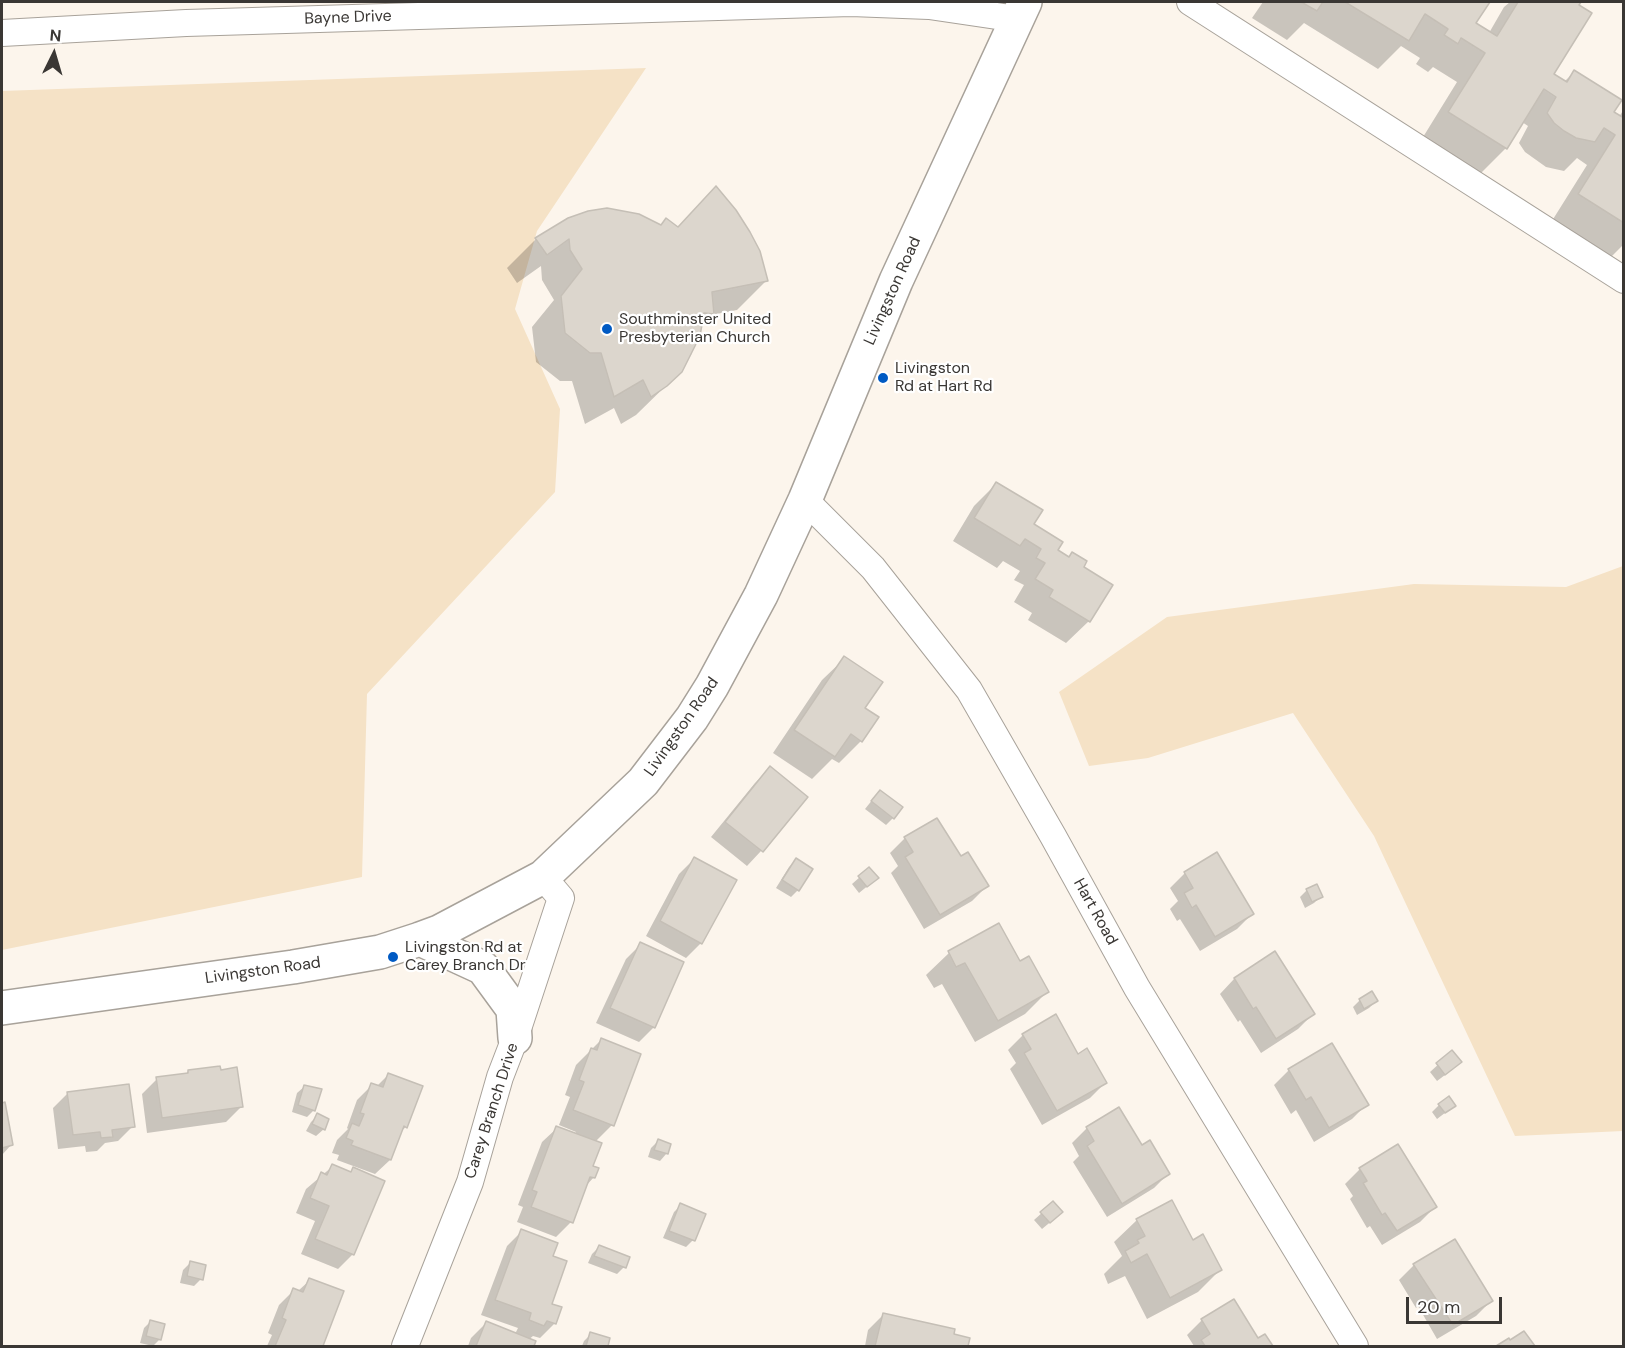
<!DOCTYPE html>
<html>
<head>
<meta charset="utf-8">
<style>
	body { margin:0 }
	#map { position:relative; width:1625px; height:1348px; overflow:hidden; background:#fcf5ec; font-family:"DM Sans",sans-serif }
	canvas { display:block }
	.frame { position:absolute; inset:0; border:3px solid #3a3734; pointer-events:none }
	.north { position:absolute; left:24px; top:24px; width:60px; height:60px; -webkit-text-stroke:4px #fff; paint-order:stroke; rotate:5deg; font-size:16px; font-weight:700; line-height:24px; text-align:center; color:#3a3734 }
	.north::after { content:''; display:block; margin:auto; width:21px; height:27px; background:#3a3734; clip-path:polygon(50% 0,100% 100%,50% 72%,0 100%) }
	.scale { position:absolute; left:1406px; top:1297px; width:96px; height:27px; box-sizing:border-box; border:3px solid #3a3734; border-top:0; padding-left:8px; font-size:18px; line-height:21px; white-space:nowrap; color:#3a3734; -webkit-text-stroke:4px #fff; paint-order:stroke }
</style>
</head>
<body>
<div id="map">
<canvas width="1625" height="1348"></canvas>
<div class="frame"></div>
<div class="north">N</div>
<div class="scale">20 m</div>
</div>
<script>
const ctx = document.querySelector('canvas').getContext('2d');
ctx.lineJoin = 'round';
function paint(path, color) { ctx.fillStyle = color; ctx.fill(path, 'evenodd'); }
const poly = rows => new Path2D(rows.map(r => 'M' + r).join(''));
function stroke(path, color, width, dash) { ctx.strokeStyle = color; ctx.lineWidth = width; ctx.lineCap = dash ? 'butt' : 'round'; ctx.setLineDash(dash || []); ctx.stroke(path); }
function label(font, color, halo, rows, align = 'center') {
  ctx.font = font + ' "DM Sans",sans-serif'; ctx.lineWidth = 4.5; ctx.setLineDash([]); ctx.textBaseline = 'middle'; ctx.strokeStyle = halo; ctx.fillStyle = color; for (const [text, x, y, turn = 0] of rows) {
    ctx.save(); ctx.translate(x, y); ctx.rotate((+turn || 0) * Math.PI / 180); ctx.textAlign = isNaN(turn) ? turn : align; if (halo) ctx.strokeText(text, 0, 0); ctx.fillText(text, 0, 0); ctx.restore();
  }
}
paint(poly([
	[646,68,537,231,515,309,560,409,555,492,367,694,362,877,2,950,2,91],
	[1623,566,1623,1131,1515,1136,1374,836,1293,713,1148,758,1089,766,1059,692,1167,617,1414,584,1566,587]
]), '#f5e2c6');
paint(poly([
	[1263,2,1488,2,1474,23,1489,33,1504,7,1510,2,1579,2,1552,74,1564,82,1574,72,1612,113,1619,117,1624,109,1624,244,1608,260,1550,224,1587,165,1577,158,1564,171,1546,167,1525,152,1519,143,1528,126,1522,122,1506,148,1477,177,1420,142,1457,82,1433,67,1428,72,1416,64,1420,58,1401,46,1378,69,1304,23,1287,40,1252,18],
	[716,188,766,281,737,310,711,315,701,325,699,336,691,355,681,371,636,415,621,424,614,408,585,424,572,381,560,381,536,362,532,327,554,300,542,280,541,266,517,283,507,268,536,239,660,226,666,220,677,228],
	[996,484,1056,551,1082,568,1089,621,1066,643,1028,620,1032,613,1014,602,1024,585,1014,580,1020,571,1003,561,997,568,953,541,974,506],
	[845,658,863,708,877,717,861,741,839,763,832,759,812,779,773,753,822,680],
	[770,768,806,797,761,851,747,866,711,837,755,783],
	[873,799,893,818,886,825,865,809],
	[905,838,960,859,987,886,972,901,924,929,891,873,898,866,890,853],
	[694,859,701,943,686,958,646,936,679,874],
	[796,860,798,890,791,897,776,888,789,867],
	[869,869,870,884,859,893,852,884],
	[1185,873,1252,914,1237,929,1200,951,1180,919,1177,921,1170,909,1178,901,1170,888],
	[1307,890,1321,896,1314,903,1305,908,1300,897],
	[998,925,1020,963,1047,992,1025,1014,975,1042,942,984,934,988,926,975,949,953],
	[641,944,654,1027,639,1042,596,1023,626,959],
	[1275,953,1313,1014,1298,1029,1261,1053,1240,1020,1238,1022,1220,994,1234,979],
	[1360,1000,1376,1001,1369,1008,1357,1015,1353,1007],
	[1023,1035,1078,1056,1105,1083,1090,1098,1042,1125,1010,1069,1016,1063,1008,1050],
	[601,1040,612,1125,595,1142,592,1167,594,1177,585,1187,571,1222,556,1237,517,1222,523,1207,518,1205,542,1142,557,1128,575,1134,576,1132,559,1125,570,1097,565,1095,576,1065],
	[1452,1052,1453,1069,1437,1081,1430,1072],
	[1289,1070,1367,1104,1352,1119,1314,1142,1296,1110,1291,1114,1274,1085],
	[188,1071,241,1107,226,1122,147,1133,142,1094,157,1079,185,1075],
	[388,1075,406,1127,400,1132,390,1160,375,1174,337,1160,339,1155,332,1153,337,1140,348,1129,347,1128,357,1100,372,1085,377,1086],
	[305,1086,314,1110,307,1117,292,1112,297,1093],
	[68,1093,133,1126,118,1141,105,1143,97,1151,86,1152,85,1146,58,1149,53,1108],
	[2,1104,4,1104,11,1145,2,1155],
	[1439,1105,1454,1106,1437,1119,1432,1112],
	[318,1115,324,1129,316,1136,306,1131,311,1122],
	[1087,1128,1142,1147,1169,1173,1154,1188,1107,1217,1073,1162,1079,1156,1072,1143],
	[658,1141,667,1153,660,1161,648,1157,651,1148],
	[333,1166,349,1173,353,1169,383,1182,353,1254,338,1269,301,1254,315,1221,296,1213,306,1189],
	[1360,1169,1435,1207,1420,1222,1382,1245,1370,1226,1367,1228,1350,1199,1353,1196,1345,1184],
	[1053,1203,1054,1219,1042,1229,1034,1220],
	[681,1205,693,1240,686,1247,663,1238,674,1212],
	[1137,1220,1192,1242,1220,1270,1198,1292,1147,1319,1125,1276,1108,1284,1104,1274,1122,1256,1114,1242],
	[522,1231,551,1257,550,1305,555,1323,540,1338,533,1336,528,1340,534,1342,533,1346,468,1346,471,1338,486,1323,515,1334,518,1328,481,1315,507,1246],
	[1454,1241,1491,1301,1476,1316,1437,1339,1418,1306,1416,1308,1399,1280,1414,1265],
	[599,1247,624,1267,617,1274,588,1263,592,1254],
	[190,1263,201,1279,194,1286,180,1283,183,1270],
	[310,1280,342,1292,321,1346,267,1346,272,1335,268,1333,279,1305,294,1290,298,1291],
	[1233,1301,1257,1340,1265,1336,1271,1346,1194,1346,1187,1335,1202,1320],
	[883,1315,968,1339,966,1346,865,1346,868,1330],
	[151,1321,160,1339,153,1346,140,1343,144,1328],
	[591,1334,608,1339,606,1346,582,1346,584,1341]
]), '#0003');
const building = poly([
	[1301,2,1323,2,1317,11,1301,2],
	[1345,2,1490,2,1476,23,1497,36,1518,2,1581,2,1579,5,1592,13,1554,74,1567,82,1574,70,1622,100,1614,112,1624,118,1624,223,1578,194,1615,135,1604,128,1595,142,1576,138,1564,131,1554,123,1547,113,1556,97,1544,89,1507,149,1448,112,1485,53,1461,38,1458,44,1444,35,1448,29,1425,14,1409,41,1345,2],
	[716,186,736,210,750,232,760,251,768,281,712,292,714,314,704,313,700,336,682,372,667,386,651,397,643,380,614,397,601,353,590,353,565,333,561,296,582,269,570,250,569,239,547,255,535,238,568,218,588,211,607,208,639,214,661,225,666,218,678,227,716,186],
	[996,482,1043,510,1034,524,1063,542,1058,550,1069,557,1072,552,1087,561,1084,567,1113,585,1090,622,1049,597,1053,590,1035,579,1045,563,1036,558,1041,549,1025,539,1020,546,974,518,996,482],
	[844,656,883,682,865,708,879,717,862,742,851,734,835,757,794,730,844,656],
	[770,766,808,797,763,852,725,822,770,766],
	[880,790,903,807,894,819,871,801,880,790],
	[937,818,961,856,968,852,989,886,940,915,905,857,913,852,904,837,937,818],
	[1217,852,1254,914,1215,937,1196,905,1192,908,1184,893,1193,888,1184,872,1217,852],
	[694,857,737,880,702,944,660,921,694,857],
	[796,858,813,869,799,891,782,880,796,858],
	[869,867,879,878,867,887,858,876,869,867],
	[1317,884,1323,897,1312,902,1306,889,1317,884],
	[999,923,1020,961,1029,956,1049,992,998,1021,965,963,956,967,948,951,999,923],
	[640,942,684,962,655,1028,610,1008,640,942],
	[1275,951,1315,1014,1276,1039,1256,1007,1253,1009,1234,978,1275,951],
	[1372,991,1378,1001,1364,1009,1359,999,1372,991],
	[1056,1014,1078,1054,1087,1048,1107,1083,1057,1111,1024,1053,1031,1049,1022,1034,1056,1014],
	[601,1038,641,1054,614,1126,573,1110,584,1082,579,1080,591,1048,597,1050,601,1038],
	[1332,1043,1369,1105,1329,1128,1311,1097,1306,1100,1288,1069,1332,1043],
	[1452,1050,1462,1062,1445,1075,1436,1063,1452,1050],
	[220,1066,221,1070,237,1067,243,1107,162,1118,156,1077,188,1073,188,1070,220,1066],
	[388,1073,423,1086,407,1128,404,1126,391,1160,351,1145,353,1141,346,1138,352,1123,359,1126,364,1114,360,1113,371,1083,383,1087,388,1073],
	[129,1084,135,1127,112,1130,113,1137,101,1138,100,1132,73,1135,67,1092,129,1084],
	[304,1085,322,1089,315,1111,298,1105,304,1085],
	[1449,1096,1456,1106,1445,1113,1438,1104,1449,1096],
	[5,1102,13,1145,2,1148,2,1103,5,1102],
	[1119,1107,1142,1145,1150,1140,1170,1174,1122,1204,1087,1146,1094,1141,1086,1127,1119,1107],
	[317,1113,329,1119,325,1130,312,1124,317,1113],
	[556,1126,602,1143,593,1166,599,1168,595,1178,590,1177,573,1223,531,1207,537,1192,532,1190,556,1126],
	[658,1139,671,1144,668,1154,654,1150,658,1139],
	[1398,1144,1437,1207,1397,1231,1385,1213,1382,1215,1363,1183,1367,1181,1359,1168,1398,1144],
	[332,1164,351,1172,353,1167,385,1181,354,1255,315,1239,329,1206,310,1198,321,1172,327,1175,332,1164],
	[1172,1200,1193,1240,1203,1234,1222,1270,1170,1298,1147,1254,1131,1263,1125,1251,1139,1243,1137,1240,1145,1236,1136,1219,1172,1200],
	[1053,1201,1063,1212,1050,1223,1040,1212,1053,1201],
	[680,1203,706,1214,695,1241,669,1231,680,1203],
	[521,1229,558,1243,553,1256,567,1261,552,1304,562,1307,556,1324,547,1321,544,1326,529,1320,531,1313,495,1300,521,1229],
	[1455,1239,1493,1301,1453,1325,1413,1264,1455,1239],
	[599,1245,630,1257,626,1268,594,1256,599,1245],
	[190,1261,206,1265,203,1280,187,1276,190,1261],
	[309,1278,344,1291,323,1346,275,1346,286,1320,282,1318,293,1288,303,1292,309,1278],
	[1234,1299,1258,1338,1265,1334,1273,1346,1205,1346,1201,1340,1210,1334,1201,1319,1234,1299],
	[883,1313,955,1329,954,1334,970,1338,968,1346,875,1346,883,1313],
	[150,1320,165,1324,161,1340,146,1336,150,1320],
	[486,1321,536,1341,534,1346,476,1346,486,1321],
	[1524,1331,1535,1346,1496,1346,1509,1338,1510,1340,1524,1331],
	[590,1332,610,1338,608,1346,586,1346,590,1332]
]);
paint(building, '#dcd6cd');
stroke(building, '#c5bfb6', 1.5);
const street = poly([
	[1190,2,1624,280],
	[2,33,186,23,851,3,929,6,1017,19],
	[805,500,873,568,969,690,1053,836,1137,988,1355,1346],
	[405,1346,470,1182,500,1077,515,1038,561,898,543,877]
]);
const secondary = poly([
	[420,939,483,968,513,1009,515,1038],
	[2,1008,293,967,380,952,420,939,439,932,543,877,643,782,692,718,712,686,761,595,805,500,896,281,1025,2]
]);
stroke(street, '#a8a29a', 28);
stroke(secondary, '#a8a29a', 36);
stroke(street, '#fff', 26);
stroke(secondary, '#fff', 33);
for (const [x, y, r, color] of [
	[607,329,6,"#005ac3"],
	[883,378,6,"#005ac3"],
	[393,957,6,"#005ac3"]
]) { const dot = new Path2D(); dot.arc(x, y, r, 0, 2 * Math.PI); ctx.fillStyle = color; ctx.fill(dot); stroke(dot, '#fff', 2); }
label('16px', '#3a3734', '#fff', [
	["Bayne Drive",348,18,-2],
	["Livingston Road",893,291,-66],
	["Livingston Road",682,727,-55],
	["Hart Road",1095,912,61],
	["Livingston Road",263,971,-8],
	["Carey Branch Drive",492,1111,-72]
]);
label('16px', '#3a3734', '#fff', [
	["Southminster United",619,320],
	["Presbyterian Church",619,338],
	["Livingston",895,369],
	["Rd at Hart Rd",895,387],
	["Livingston Rd at",405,948],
	["Carey Branch Dr",405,966]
], 'left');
</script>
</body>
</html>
